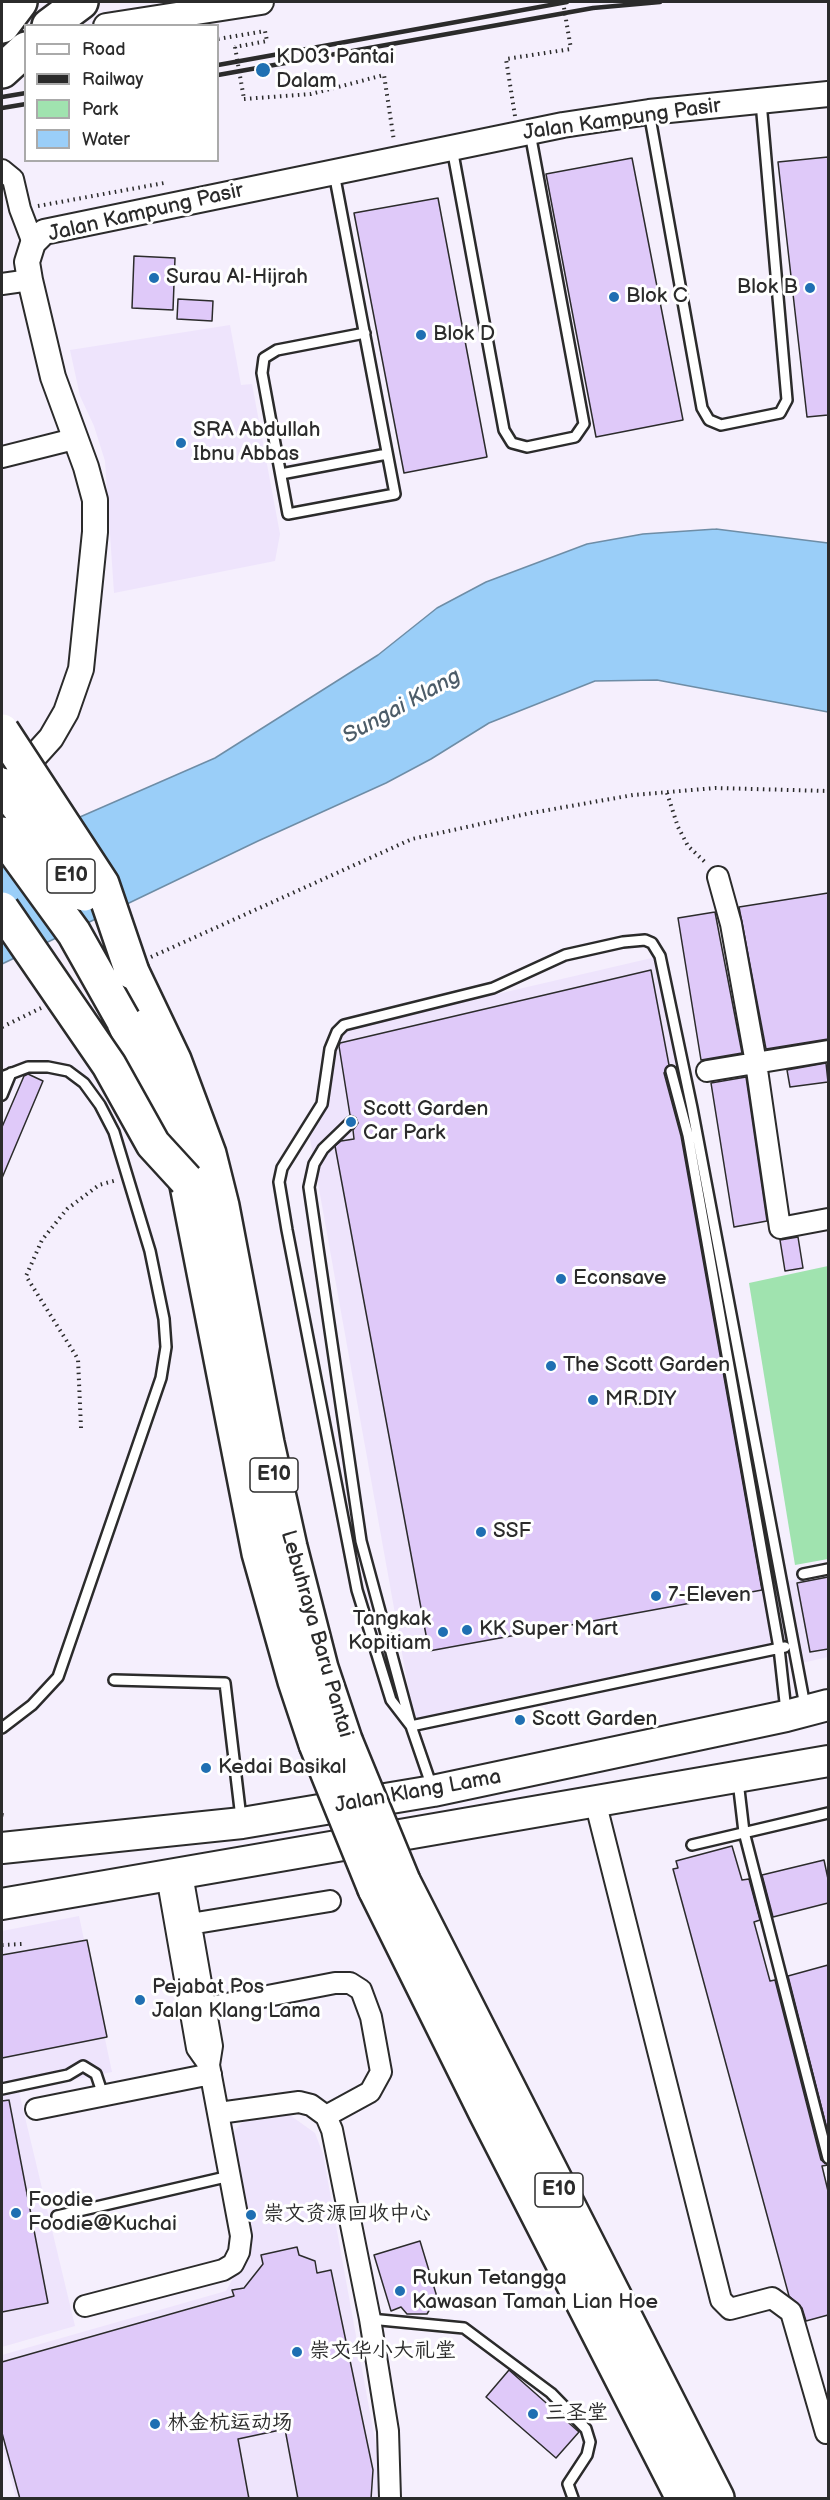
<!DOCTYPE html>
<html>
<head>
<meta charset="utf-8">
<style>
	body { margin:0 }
	#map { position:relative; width:830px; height:2500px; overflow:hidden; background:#f5effd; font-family:"Balsamiq Sans",sans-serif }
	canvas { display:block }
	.frame { position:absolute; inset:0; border:3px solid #2b2b2b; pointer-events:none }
	.legend { position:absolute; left:24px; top:24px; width:195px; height:138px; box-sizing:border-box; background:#fff; border:2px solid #aaa; margin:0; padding:8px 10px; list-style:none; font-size:18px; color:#2b2b2b }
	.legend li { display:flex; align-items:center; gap:12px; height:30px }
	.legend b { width:30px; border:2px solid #aaa }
</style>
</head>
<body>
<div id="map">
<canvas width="830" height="2500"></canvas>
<div class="frame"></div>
<ul class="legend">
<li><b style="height:8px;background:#fff"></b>Road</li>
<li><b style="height:8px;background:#2b2b2b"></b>Railway</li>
<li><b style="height:16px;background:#a0e3af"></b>Park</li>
<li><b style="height:16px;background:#9acef8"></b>Water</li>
</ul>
</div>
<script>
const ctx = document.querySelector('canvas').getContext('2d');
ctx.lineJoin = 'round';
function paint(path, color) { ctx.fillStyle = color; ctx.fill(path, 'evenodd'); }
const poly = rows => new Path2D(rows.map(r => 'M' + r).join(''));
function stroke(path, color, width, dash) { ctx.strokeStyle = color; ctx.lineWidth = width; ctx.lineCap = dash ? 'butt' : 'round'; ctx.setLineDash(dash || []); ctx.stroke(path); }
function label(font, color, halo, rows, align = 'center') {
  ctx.font = font + ' "Balsamiq Sans","LXGW WenKai TC",sans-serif'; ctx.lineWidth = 6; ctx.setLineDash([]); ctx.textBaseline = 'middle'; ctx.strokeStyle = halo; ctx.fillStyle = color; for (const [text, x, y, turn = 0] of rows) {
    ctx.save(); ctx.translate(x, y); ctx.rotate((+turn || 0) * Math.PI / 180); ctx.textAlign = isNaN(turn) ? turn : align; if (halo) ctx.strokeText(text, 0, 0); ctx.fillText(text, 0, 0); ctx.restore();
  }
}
paint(poly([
	[230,325,241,385,252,384,280,534,275,561,114,593,105,461,94,426,80,396,70,350],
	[656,957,778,1583,828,1573,828,1657,802,1663,796,1638,414,1720,309,1133,325,1105,334,1051,341,1035,347,1029],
	[79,1916,112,2072,2,2094,2,1931],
	[19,2092,75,2326,2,2347,2,2095],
	[287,2113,315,2133,323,2154,380,2468,377,2498,16,2498,2,2444,2,2355,226,2291,248,2251,231,2135,244,2120]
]), '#eee4fc');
paint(poly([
	[828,1266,828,1559,795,1565,749,1283]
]), '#a0e3af');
const water = poly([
	[716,529,828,543,828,712,657,680,595,681,489,723,431,759,386,783,258,841,2,964,2,851,215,758,378,655,437,608,486,582,587,544,643,534,716,529]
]);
paint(water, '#9acef8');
stroke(water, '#6e8da6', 1.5);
const building = poly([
	[828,157,828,415,807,417,778,162,828,157],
	[632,158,683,420,596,437,546,174,632,158],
	[438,198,487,457,404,473,354,213,438,198],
	[134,256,175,258,173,310,132,308,134,256],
	[178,299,213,301,212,321,177,319,178,299],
	[828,893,828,1039,766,1049,739,907,828,893],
	[715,912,742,1053,701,1060,678,918,715,912],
	[651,970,669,1065,664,1073,681,1136,762,1590,429,1651,335,1146,341,1141,354,1139,353,1130,358,1123,356,1118,350,1115,339,1046,340,1043,651,970],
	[826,1063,828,1082,790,1087,787,1070,826,1063],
	[28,1074,43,1081,2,1178,2,1127,24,1076,28,1074],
	[746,1077,767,1221,734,1227,711,1083,746,1077],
	[798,1237,803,1268,785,1271,780,1240,798,1237],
	[828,1577,828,1649,810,1652,797,1583,828,1577],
	[732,1846,742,1880,749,1879,760,1920,754,1922,770,1981,775,1980,821,2160,828,2165,822,2166,828,2191,828,2315,806,2321,802,2308,789,2296,673,1869,678,1868,676,1861,732,1846],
	[824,1860,828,1879,828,1903,773,1917,762,1875,824,1860],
	[87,1940,107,2037,2,2058,2,1955,87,1940],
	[828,1965,828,2133,788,1976,828,1965],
	[9,2100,48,2303,2,2312,2,2101,9,2100],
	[420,2241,437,2297,427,2314,407,2314,401,2307,391,2311,374,2255,420,2241],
	[297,2247,299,2255,315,2261,317,2273,331,2270,373,2470,371,2499,298,2499,285,2429,238,2439,249,2499,20,2499,2,2433,2,2362,234,2296,232,2290,244,2288,263,2264,261,2255,297,2247],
	[509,2370,579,2432,556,2458,486,2397,509,2370]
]);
paint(building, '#dfc9f9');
stroke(building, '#2b2b2b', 1.5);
const service = poly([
	[649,112,702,408,709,420,721,425,780,413,787,400,761,102],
	[452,148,504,430,512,443,527,447,575,437,584,424,530,133],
	[334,173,395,494,288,514,262,373,264,358,277,350,365,333],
	[281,474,387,454],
	[671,1071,688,1135,779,1648,786,1711],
	[2,1077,28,1067,48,1067,68,1071,84,1083,100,1105,114,1132,150,1251,164,1319,166,1347,161,1378,58,1677,32,1705,2,1728],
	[2,1095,11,1073],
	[351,1122,323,1149,314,1164,309,1187,361,1541,411,1726,432,1787],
	[803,1574,828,1569],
	[114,1680,225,1683,241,1818],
	[411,1726,391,1700,357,1590,287,1230,279,1182,282,1168,322,1104,330,1049,337,1032,344,1025,493,988,565,955,623,942,645,940,652,943,660,956,692,1108,805,1706],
	[411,1726,785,1647],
	[738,1781,744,1832,828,2158],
	[692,1845,828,1813],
	[2,2089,68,2075,83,2066,96,2074,103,2095],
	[57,2216,230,2176],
	[370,2319,464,2328,551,2393,586,2429,590,2442,587,2455,568,2484,573,2498]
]);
const minor = poly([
	[2,170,13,179,20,209,33,243],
	[2,284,30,280],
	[2,457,74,439],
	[718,877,731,924,756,1063,780,1228,828,1219],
	[707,1071,828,1051],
	[595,1801,721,2300,730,2309,772,2298,791,2312,826,2433],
	[167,1876,197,2048,209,2065],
	[190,1924,330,1901],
	[190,2011,335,1983,350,1983,361,1990,371,2017,381,2072,370,2092,326,2116],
	[36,2109,211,2074],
	[219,2113,299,2102,311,2105,326,2116,332,2130,370,2319,388,2431,390,2498],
	[85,2306,223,2270,233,2264,239,2252,241,2236,209,2065,212,2046,182,1874]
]);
const tertiary = poly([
	[106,26,261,2],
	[8,770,32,759,51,738,66,712,81,669,95,532,95,500,86,467,53,377,30,280,27,262,33,243,44,232,563,125,649,112,828,94]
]);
const primary = poly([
	[2,1848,242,1823,433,1791,786,1716,828,1705],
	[2,1904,828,1761]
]);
const motorway = poly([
	[2,26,20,2],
	[49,26,81,2],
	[2,71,26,49],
	[132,972,174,1060,209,1154,222,1206,267,1443,290,1547,321,1668,345,1740],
	[123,1020,151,1083,186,1180,259,1553,295,1681,316,1744],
	[403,1881,717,2498],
	[375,1889,486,2113,683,2498]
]);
stroke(service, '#2b2b2b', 14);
stroke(minor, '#2b2b2b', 24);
stroke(tertiary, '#2b2b2b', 28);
stroke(primary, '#2b2b2b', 34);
stroke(motorway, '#2b2b2b', 38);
stroke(poly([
	[218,39,265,31,267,41,235,47],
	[244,99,311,94,384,75,394,141],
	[515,116,506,59,571,49],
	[38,206,164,183],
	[667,793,678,827,688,846,707,864],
	[151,957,412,839,531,813,633,795,716,788,828,791],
	[2,1027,41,1008],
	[81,1428,78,1359,26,1276,42,1240,67,1209,99,1185,117,1180],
	[2,1815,7,1816],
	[2,1945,22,1944]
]), '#2b2b2b', 4, [1.5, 4.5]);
stroke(service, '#fff', 9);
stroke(minor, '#fff', 20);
stroke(tertiary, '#fff', 24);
stroke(primary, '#fff', 30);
stroke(motorway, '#fff', 33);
stroke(poly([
	[218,65,567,2],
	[218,75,593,8,660,2],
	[2,97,26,93],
	[2,108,26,104]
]), '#2b2b2b', 4.5);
const motorwayBridge = poly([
	[2,731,102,884,132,972],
	[2,785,84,894],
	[2,834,74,933,123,1020],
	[2,909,109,1065,153,1144,186,1180],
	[345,1740,403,1881],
	[316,1744,375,1889]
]);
stroke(motorwayBridge, '#2b2b2b', 38, []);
stroke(poly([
	[563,2,571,49],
	[235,47,244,99]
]), '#2b2b2b', 4, [1.5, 4.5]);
stroke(motorwayBridge, '#fff', 33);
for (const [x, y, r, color] of [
	[263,70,8,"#1f6fb2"],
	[154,278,6,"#1f6fb2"],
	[810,288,6,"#1f6fb2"],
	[614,297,6,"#1f6fb2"],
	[421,335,6,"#1f6fb2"],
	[181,443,6,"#1f6fb2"],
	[351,1122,6,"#1f6fb2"],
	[561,1279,6,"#1f6fb2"],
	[551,1366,6,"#1f6fb2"],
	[593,1400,6,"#1f6fb2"],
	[481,1532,6,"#1f6fb2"],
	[656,1596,6,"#1f6fb2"],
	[467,1630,6,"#1f6fb2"],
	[443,1632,6,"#1f6fb2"],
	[520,1720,6,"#1f6fb2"],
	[206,1768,6,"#1f6fb2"],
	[140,2000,6,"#1f6fb2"],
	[16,2213,6,"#1f6fb2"],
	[251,2215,6,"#1f6fb2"],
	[400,2291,6,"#1f6fb2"],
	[297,2352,6,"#1f6fb2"],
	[533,2414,6,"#1f6fb2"],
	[155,2424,6,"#1f6fb2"]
]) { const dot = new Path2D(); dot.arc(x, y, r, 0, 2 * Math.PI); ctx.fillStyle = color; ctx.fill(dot); stroke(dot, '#fff', 2); }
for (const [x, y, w] of [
	[71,876,48],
	[274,1475,48],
	[559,2190,48]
]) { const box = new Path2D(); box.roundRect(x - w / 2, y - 17, w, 34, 4.5); ctx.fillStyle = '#fff'; ctx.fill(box); stroke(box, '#2b2b2b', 1.5); }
label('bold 20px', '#2b2b2b', null, [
	["E10",71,876],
	["E10",274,1475],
	["E10",559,2190]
]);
label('21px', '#2b2b2b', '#fff', [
	["KD03 Pantai",276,58],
	["Dalam",276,82],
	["Surau Al-Hijrah",166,278],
	["Blok B",798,288,"right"],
	["Blok C",626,297],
	["Blok D",433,335],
	["SRA Abdullah",193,431],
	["Ibnu Abbas",193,455],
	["Scott Garden",363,1110],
	["Car Park",363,1134],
	["Econsave",573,1279],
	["The Scott Garden",563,1366],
	["MR.DIY",605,1400],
	["SSF",493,1532],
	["7-Eleven",668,1596],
	["Tangkak",431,1620,"right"],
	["Kopitiam",431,1644,"right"],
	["KK Super Mart",479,1630],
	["Scott Garden",532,1720],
	["Kedai Basikal",218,1768],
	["Pejabat Pos",152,1988],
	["Jalan Klang Lama",152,2012],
	["Foodie",28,2201],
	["Foodie@Kuchai",28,2225],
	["崇文资源回收中心",263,2215],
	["Rukun Tetangga",412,2279],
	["Kawasan Taman Lian Hoe",412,2303],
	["崇文华小大礼堂",309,2352],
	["三圣堂",545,2414],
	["林金杭运动场",167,2424]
], 'left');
label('21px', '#2b2b2b', '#fff', [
	["Jalan Kampung Pasir",622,120,-8],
	["Jalan Kampung Pasir",146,213,-13],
	["Lebuhraya Baru Pantai",316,1634,74],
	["Jalan Klang Lama",418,1792,-10]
]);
label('italic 22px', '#4c5c68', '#fff', [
	["Sungai Klang",402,707,-29]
]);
</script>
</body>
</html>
